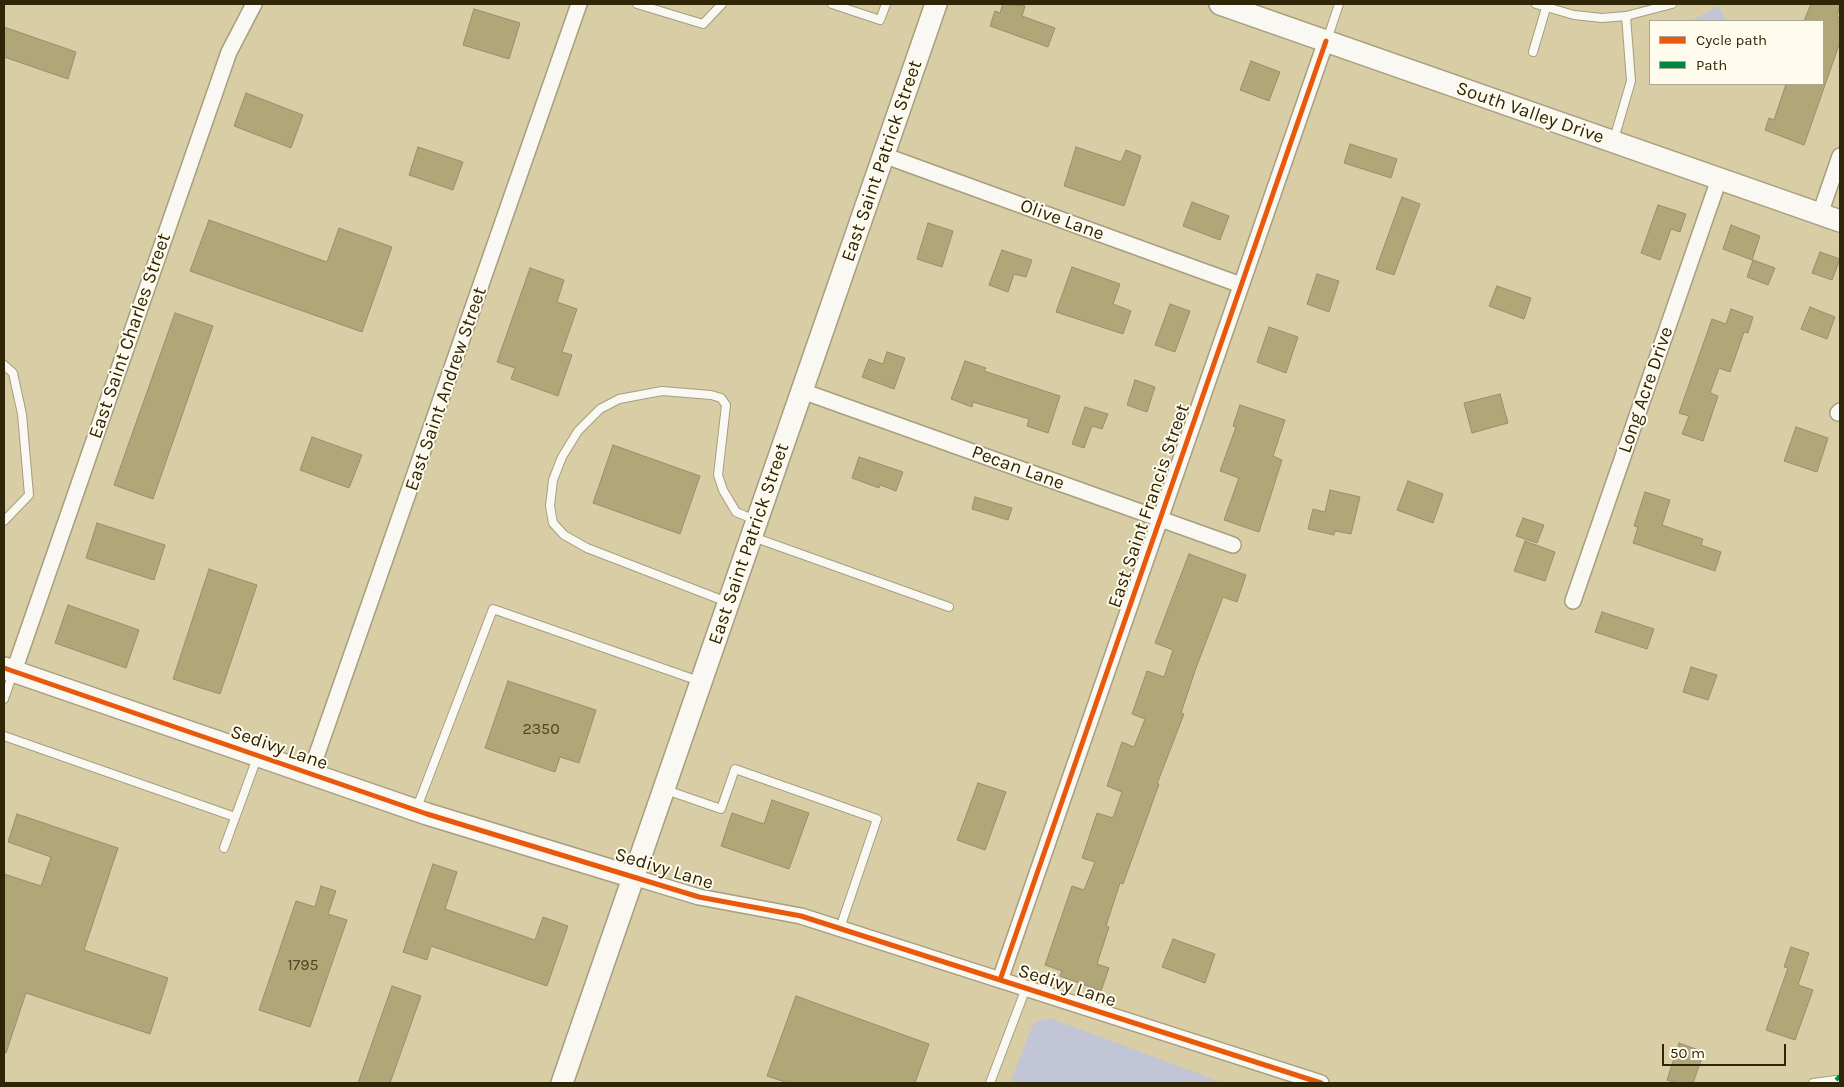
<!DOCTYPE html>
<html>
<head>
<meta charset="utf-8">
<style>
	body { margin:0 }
	#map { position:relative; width:1844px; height:1087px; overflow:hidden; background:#d8cda5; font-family:Karla,sans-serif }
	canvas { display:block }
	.frame { position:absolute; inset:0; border:5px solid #2e2607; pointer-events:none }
	.legend { position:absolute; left:1649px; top:20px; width:175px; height:65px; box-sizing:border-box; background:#fffbed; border:1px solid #aba691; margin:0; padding:6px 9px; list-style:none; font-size:15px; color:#2e2607 }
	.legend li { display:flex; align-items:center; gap:10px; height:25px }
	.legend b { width:25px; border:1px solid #aba691 }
	.scale { position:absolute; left:1662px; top:1044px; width:124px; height:22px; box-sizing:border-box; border:2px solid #2e2607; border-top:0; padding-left:6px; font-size:15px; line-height:18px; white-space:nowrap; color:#2e2607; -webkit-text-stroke:4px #fffbed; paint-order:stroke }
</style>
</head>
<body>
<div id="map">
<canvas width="1844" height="1087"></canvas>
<div class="frame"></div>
<ul class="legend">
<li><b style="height:6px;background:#e8590c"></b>Cycle path</li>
<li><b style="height:6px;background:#00873e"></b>Path</li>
</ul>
<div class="scale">50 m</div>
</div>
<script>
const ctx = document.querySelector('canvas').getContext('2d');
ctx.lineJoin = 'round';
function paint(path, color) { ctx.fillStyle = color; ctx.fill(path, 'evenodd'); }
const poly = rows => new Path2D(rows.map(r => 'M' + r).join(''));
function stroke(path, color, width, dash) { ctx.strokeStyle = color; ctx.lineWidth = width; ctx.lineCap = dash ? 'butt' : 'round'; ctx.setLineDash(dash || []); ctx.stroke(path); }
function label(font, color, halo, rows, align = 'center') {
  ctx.font = font + ' Karla,sans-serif'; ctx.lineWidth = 4; ctx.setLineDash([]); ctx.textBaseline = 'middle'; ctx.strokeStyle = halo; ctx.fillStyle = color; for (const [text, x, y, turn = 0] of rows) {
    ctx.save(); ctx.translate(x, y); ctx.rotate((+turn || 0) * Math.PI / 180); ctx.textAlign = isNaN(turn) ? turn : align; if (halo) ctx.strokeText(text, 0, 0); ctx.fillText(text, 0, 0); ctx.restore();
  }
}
paint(poly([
	[1719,6,1727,21,1690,21,1694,19],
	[1050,1018,1224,1083,1010,1083,1034,1022]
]), '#c2c5d5');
const building = poly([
	[1003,4,1025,6,1022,16,1055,28,1048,47,990,26,995,11,1000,13,1003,4],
	[1811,4,1840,4,1837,17,1840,18,1840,42,1804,145,1765,130,1769,118,1774,120,1786,84,1823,84,1823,21,1804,21,1811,4],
	[474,9,520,23,509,59,463,45,474,9],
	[4,27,76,52,68,79,4,57,4,27],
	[1251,61,1280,72,1269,101,1240,90,1251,61],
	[246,93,303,115,291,148,234,126,246,93],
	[1350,144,1397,159,1391,178,1344,163,1350,144],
	[418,147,463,162,453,190,409,175,418,147],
	[1076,147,1121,162,1126,150,1141,156,1124,206,1064,186,1076,147],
	[1402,197,1420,204,1394,275,1376,269,1402,197],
	[1192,202,1229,216,1220,240,1183,226,1192,202],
	[1658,205,1686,214,1680,232,1671,229,1660,260,1641,253,1658,205],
	[209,220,327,262,339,228,392,247,362,332,190,271,209,220],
	[928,223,953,231,942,267,917,259,928,223],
	[1731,225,1760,236,1752,260,1723,249,1731,225],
	[1002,250,1032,260,1026,277,1014,274,1008,292,989,285,1002,250],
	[1820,252,1840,259,1832,280,1812,273,1820,252],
	[1753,260,1775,268,1768,285,1747,277,1753,260],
	[1072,267,1120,284,1113,304,1131,311,1123,334,1056,312,1072,267],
	[530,268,564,280,557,302,577,309,562,352,572,355,558,396,511,379,515,368,497,362,530,268],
	[1317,274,1339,281,1329,312,1307,304,1317,274],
	[1497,286,1531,298,1524,319,1489,306,1497,286],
	[1170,304,1190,311,1175,352,1155,345,1170,304],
	[1810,307,1835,317,1827,339,1801,329,1810,307],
	[1731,309,1753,317,1748,333,1744,332,1730,372,1719,368,1710,393,1718,396,1703,441,1682,434,1689,416,1679,413,1712,319,1726,324,1731,309],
	[175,313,213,326,153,499,114,485,175,313],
	[1269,327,1298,337,1286,373,1257,362,1269,327],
	[887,352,905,358,894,389,862,377,869,359,883,364,887,352],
	[965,361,986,368,984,371,1060,396,1048,433,1027,426,1029,419,973,402,972,407,951,399,965,361],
	[1135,380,1155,387,1147,412,1127,405,1135,380],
	[1500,394,1508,423,1472,433,1464,403,1500,394],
	[1240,405,1285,420,1273,456,1282,460,1259,532,1224,520,1239,478,1220,471,1236,427,1233,426,1240,405],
	[1085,407,1108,414,1102,429,1092,426,1084,448,1072,444,1085,407],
	[1796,427,1828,438,1817,472,1784,461,1796,427],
	[312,437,362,455,349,488,300,470,312,437],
	[613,445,700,476,680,534,593,503,613,445],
	[859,457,903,472,896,491,880,485,879,488,852,478,859,457],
	[1408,481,1443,494,1433,523,1397,510,1408,481],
	[1330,490,1360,497,1351,534,1335,531,1334,535,1308,529,1313,509,1325,512,1330,490],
	[1645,492,1670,500,1662,525,1703,539,1701,545,1721,552,1715,571,1633,543,1638,527,1634,526,1645,492],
	[975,497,1012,508,1008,520,972,509,975,497],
	[1523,518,1544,525,1537,543,1516,536,1523,518],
	[97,523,165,545,154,580,86,558,97,523],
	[1525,541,1555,552,1545,581,1514,571,1525,541],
	[1189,554,1246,575,1237,602,1223,597,1196,668,1181,713,1184,714,1157,784,1159,784,1149,812,1123,884,1120,883,1106,926,1109,927,1097,964,1109,968,1101,991,1060,976,1062,971,1045,965,1072,886,1084,890,1095,862,1082,858,1097,813,1113,818,1122,792,1107,786,1122,742,1134,747,1145,719,1132,714,1147,671,1164,677,1173,650,1155,643,1189,554],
	[209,569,257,585,220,694,173,679,209,569],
	[68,605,139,630,126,668,55,643,68,605],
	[1602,612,1654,629,1647,649,1595,632,1602,612],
	[1691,667,1717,675,1708,700,1683,692,1691,667],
	[508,681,596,710,579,763,560,757,555,772,485,748,508,681],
	[978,783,1006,792,985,850,957,840,978,783],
	[772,800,809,813,789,869,721,846,732,813,764,824,772,800],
	[17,814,118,848,84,950,168,978,150,1034,26,993,6,1053,4,1053,4,874,41,886,51,857,8,842,17,814],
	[433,864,457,872,445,909,535,940,543,917,568,926,547,986,431,946,427,960,403,952,433,864],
	[321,886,336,891,328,914,347,920,310,1027,259,1010,296,901,315,907,321,886],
	[1173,939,1215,954,1205,983,1162,967,1173,939],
	[1791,947,1809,953,1798,985,1813,990,1795,1040,1766,1030,1788,968,1784,967,1791,947],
	[392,986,421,996,390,1083,358,1083,392,986],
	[796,996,929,1044,915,1083,788,1083,767,1076,796,996],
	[1679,1043,1704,1052,1693,1083,1677,1083,1667,1080,1679,1043]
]);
paint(building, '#b1a678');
stroke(building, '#978e6d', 1);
const lane = poly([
	[637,4,703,24,722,4],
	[832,4,880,20,886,4],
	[1536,4,1574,15,1602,18,1626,16,1672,4],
	[1327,40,1339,4],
	[1533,52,1546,8],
	[1614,139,1631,81,1626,16],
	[4,365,13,373,22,414,29,495,4,521],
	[753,537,949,607],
	[727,602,587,548,564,535,553,523,550,506,553,480,562,457,578,431,600,409,619,399,662,391,711,395,721,398,726,405,718,475,723,490,736,512,755,520],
	[4,699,13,673],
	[4,736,235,817],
	[666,790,721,809,735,769,877,819,840,928],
	[416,810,493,609,699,681],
	[224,848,257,758],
	[990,1083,1026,988],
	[1813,1083,1836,1080,1836,1083]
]);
const street = poly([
	[883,155,1241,285],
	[1820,214,1840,156],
	[802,391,1233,545],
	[1838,413,1840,411],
	[1573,601,1719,179],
	[14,671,229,52,254,4],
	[310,774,579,4],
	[633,877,699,897,801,916,1321,1083],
	[1000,980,1326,41]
]);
const secondary = poly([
	[1220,4,1840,221],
	[4,668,427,814,633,877],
	[562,1083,936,4]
]);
stroke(lane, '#a69e7e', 10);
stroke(street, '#a69e7e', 18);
stroke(secondary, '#a69e7e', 24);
stroke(lane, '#f9f8f2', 8);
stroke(street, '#f9f8f2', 15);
stroke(secondary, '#f9f8f2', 21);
stroke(poly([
	[1836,1080,1840,1076]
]), '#00873e', 4, [8, 4]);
stroke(poly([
	[4,668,427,814,699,897,801,916,1321,1083],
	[1000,980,1326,41]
]), '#e8590c', 5);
label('16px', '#4f4623', null, [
	["2350",541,729],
	["1795",303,965]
]);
label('19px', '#2e2607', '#fffbed', [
	["South Valley Drive",1530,113,19],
	["East Saint Patrick Street",882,161,-71],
	["Olive Lane",1062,220,20],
	["East Saint Charles Street",130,336,-71],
	["East Saint Andrew Street",446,389,-71],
	["Long Acre Drive",1646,390,-71],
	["Pecan Lane",1018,468,20],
	["East Saint Francis Street",1149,506,-71],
	["East Saint Patrick Street",749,544,-71],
	["Sedivy Lane",279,748,19],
	["Sedivy Lane",664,869,17],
	["Sedivy Lane",1067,986,18]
]);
</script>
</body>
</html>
